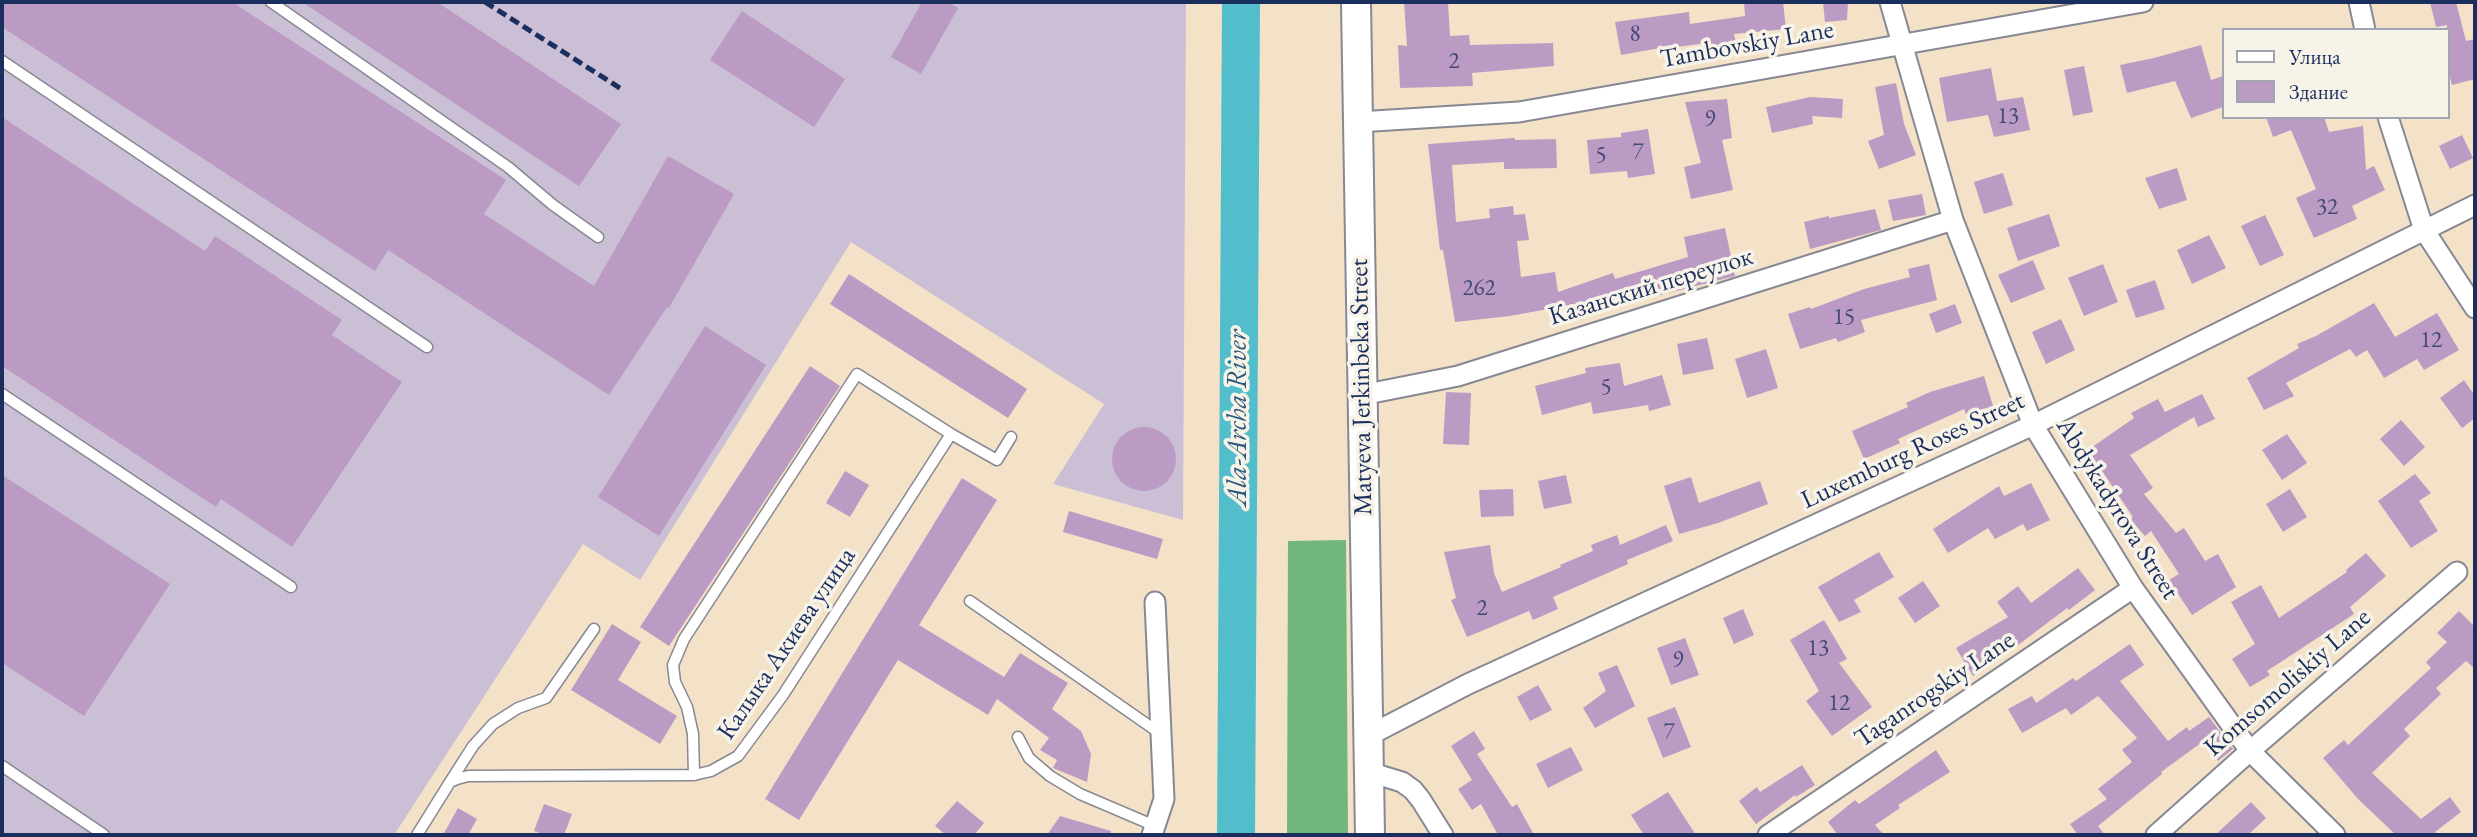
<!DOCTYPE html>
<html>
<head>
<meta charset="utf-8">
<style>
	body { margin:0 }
	#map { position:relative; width:2477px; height:837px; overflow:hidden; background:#f3e2c8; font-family:"EB Garamond",serif }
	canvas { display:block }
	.frame { position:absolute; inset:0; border:4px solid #1b2f5e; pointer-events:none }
	.legend { position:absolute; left:2222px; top:28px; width:228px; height:91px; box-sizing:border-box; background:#f7f3e8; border:2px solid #9fa5b1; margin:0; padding:9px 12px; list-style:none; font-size:21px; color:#1b2f5e }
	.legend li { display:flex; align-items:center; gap:14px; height:35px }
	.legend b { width:35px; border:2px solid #9fa5b1 }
</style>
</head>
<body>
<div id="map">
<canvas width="2477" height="837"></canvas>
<div class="frame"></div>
<ul class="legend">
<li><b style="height:9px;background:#fff"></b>Улица</li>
<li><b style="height:19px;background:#bb9bc3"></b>Здание</li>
</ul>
</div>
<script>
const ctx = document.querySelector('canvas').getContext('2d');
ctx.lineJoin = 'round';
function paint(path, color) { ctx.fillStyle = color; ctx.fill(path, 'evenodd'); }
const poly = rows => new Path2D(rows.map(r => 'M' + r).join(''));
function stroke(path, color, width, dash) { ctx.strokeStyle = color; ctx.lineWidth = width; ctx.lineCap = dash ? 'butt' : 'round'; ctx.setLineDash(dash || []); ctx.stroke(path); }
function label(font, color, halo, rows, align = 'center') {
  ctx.font = font + ' "EB Garamond",serif'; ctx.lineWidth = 7; ctx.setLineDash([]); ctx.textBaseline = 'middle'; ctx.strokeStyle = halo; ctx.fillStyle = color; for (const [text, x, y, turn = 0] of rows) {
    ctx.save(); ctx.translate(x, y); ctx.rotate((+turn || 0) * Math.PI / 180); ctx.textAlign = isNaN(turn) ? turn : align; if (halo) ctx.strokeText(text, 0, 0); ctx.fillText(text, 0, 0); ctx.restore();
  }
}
paint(poly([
	[2,2,1186,2,1183,520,1053,484,1104,404,851,242,640,580,583,544,394,835,2,835]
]), '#cbbfd5');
paint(poly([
	[1346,540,1348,835,1287,835,1288,541]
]), '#71b77d');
stroke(poly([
	[1236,835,1241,2]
]), '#52becb', 38);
paint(poly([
	[2,2,232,2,506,180,484,214,594,286,668,156,734,194,669,308,667,307,609,395,388,250,375,271,2,27],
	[302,2,437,2,621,124,579,186],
	[922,2,948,2,958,8,921,74,891,57],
	[1404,2,1448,2,1450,36,1469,35,1470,45,1553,43,1554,66,1472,73,1473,86,1400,88,1398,45,1407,46],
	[1744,2,1783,2,1786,29,1734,34,1737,48,1709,54,1708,43,1660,49,1660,48,1621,55,1615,22,1689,12,1690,24,1745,16],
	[1823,2,1848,2,1847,20,1825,22],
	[2430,2,2456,2,2466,41,2475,39,2475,79,2452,85,2447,66,2447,25,2436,27],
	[742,11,845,79,814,127,710,60],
	[2201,45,2211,80,2223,76,2223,107,2191,118,2175,81,2127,93,2120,65,2154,58],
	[2084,66,2093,112,2073,116,2064,70],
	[1991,68,1997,101,2023,97,2030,130,1994,137,1988,115,1947,122,1939,78],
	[1896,83,1904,124,1916,155,1879,169,1868,141,1884,135,1875,87],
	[1810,97,1843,99,1842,118,1812,116,1813,124,1772,133,1766,107],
	[1727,99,1732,138,1722,140,1733,190,1691,199,1684,167,1701,163,1685,102],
	[2,117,205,251,215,236,342,320,332,335,402,382,292,547,221,499,216,507,2,366],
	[2266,117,2324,117,2329,132,2363,126,2366,170,2374,166,2385,190,2352,206,2357,219,2314,238,2296,198,2316,189,2291,130,2273,137],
	[1648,129,1655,174,1628,178,1627,171,1590,174,1587,140,1621,137,1621,133],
	[2462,135,2473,158,2450,169,2439,146],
	[1515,138,1515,140,1556,139,1557,168,1504,169,1504,162,1452,165,1456,222,1490,218,1489,209,1513,206,1514,215,1525,214,1529,240,1517,241,1521,277,1555,272,1558,292,1613,273,1615,279,1688,257,1684,237,1725,228,1735,276,1649,298,1648,291,1590,312,1586,302,1510,316,1455,322,1443,250,1440,250,1428,144],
	[2177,168,2187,200,2159,209,2145,178],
	[2003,173,2013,205,1984,214,1974,182],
	[1922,194,1926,215,1893,221,1888,200],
	[1875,209,1881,230,1810,249,1804,222,1829,216,1829,218],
	[2049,214,2060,246,2018,261,2007,228],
	[2265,215,2284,255,2260,266,2241,226],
	[2209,235,2226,268,2192,284,2177,250],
	[2033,260,2045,289,2011,303,1998,275],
	[1929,264,1937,300,1861,320,1865,332,1838,342,1836,338,1800,349,1788,314,1810,307,1811,309,1864,289,1910,277,1908,269],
	[2103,264,2118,302,2084,316,2068,278],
	[849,274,1027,389,1008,418,830,304],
	[2155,280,2165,309,2136,318,2126,290],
	[2374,303,2395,337,2437,313,2459,350,2424,370,2417,359,2384,378,2367,350,2356,357,2350,349,2286,383,2294,396,2264,410,2247,378,2299,348,2297,344,2316,336],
	[1955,304,1962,323,1936,333,1929,314],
	[2061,319,2075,350,2046,364,2032,332],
	[705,326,766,365,659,536,598,497],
	[1707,338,1714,369,1683,375,1677,344],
	[1766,349,1778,388,1747,398,1735,359],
	[1620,363,1624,386,1662,375,1671,405,1649,411,1648,405,1593,414,1591,402,1542,415,1535,386,1586,373,1585,368],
	[810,366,840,386,669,646,640,627],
	[1984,376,1993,406,1966,414,1964,409,1898,439,1900,443,1864,459,1852,431,1908,407,1906,403,1930,392],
	[2464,380,2475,396,2475,418,2462,428,2440,398],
	[1446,392,1471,393,1469,445,1443,444],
	[2202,394,2215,419,2198,427,2194,417,2130,455,2153,488,2144,494,2176,533,2184,528,2205,561,2218,554,2236,587,2192,615,2169,580,2179,574,2151,531,2145,536,2130,519,2133,517,2088,450,2134,418,2131,413,2158,399,2165,412],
	[2401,420,2425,447,2404,466,2380,439],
	'1112 459a32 32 0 1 1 64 0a32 32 0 1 1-64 0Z',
	[2287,434,2307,463,2282,480,2262,450],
	[845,471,869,485,850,517,826,503],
	[2415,474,2431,493,2419,501,2438,531,2411,548,2378,501],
	[2,475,170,584,84,716,2,663],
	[1566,475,1572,503,1544,509,1538,481],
	[1691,477,1699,503,1760,481,1768,504,1718,523,1679,534,1664,486],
	[962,478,997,500,919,625,1004,677,1020,653,1068,683,1052,709,1081,731,1091,754,1087,782,1053,768,1057,760,1040,750,1049,738,997,699,988,715,898,660,799,820,765,799],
	[2031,483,2050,520,2027,531,2023,524,1995,539,1988,528,1948,553,1933,529,1999,486,2004,496],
	[1513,489,1514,516,1481,517,1479,490],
	[2290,489,2307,517,2283,532,2266,504],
	[1069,511,1163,539,1157,559,1063,532],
	[1666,525,1673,541,1627,560,1628,564,1553,597,1558,609,1533,620,1529,611,1467,637,1451,600,1456,598,1444,552,1490,545,1494,573,1502,592,1561,567,1560,565,1593,551,1591,545,1617,535,1620,545],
	[1879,552,1894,577,1854,600,1861,612,1839,622,1818,587],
	[2366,553,2386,576,2350,607,2354,614,2267,671,2270,675,2250,687,2232,659,2255,644,2231,602,2261,585,2279,618,2347,572,2346,570],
	[2078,568,2095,590,2069,610,2067,608,2001,658,1973,676,1956,648,2008,617,1997,602,2018,586,2031,603],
	[1923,581,1940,606,1915,623,1898,598],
	[1743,609,1754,635,1734,644,1723,618],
	[2459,611,2475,627,2475,669,2466,661,2436,688,2441,694,2404,729,2410,736,2372,773,2421,819,2450,797,2461,812,2435,832,2438,835,2396,835,2358,799,2323,758,2344,740,2348,745,2431,668,2426,662,2447,642,2437,633],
	[1824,620,1847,659,1839,663,1872,707,1832,736,1806,701,1819,691,1790,640],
	[612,624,641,642,618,680,677,716,660,744,571,690],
	[1685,638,1699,675,1671,685,1657,648],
	[2130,644,2144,665,2120,681,2168,741,2187,727,2189,731,2209,717,2233,749,2218,761,2205,740,2161,772,2162,774,2098,826,2105,835,2078,835,2070,824,2107,799,2098,789,2132,762,2122,750,2137,738,2098,696,2071,715,2066,708,2022,733,2008,709,2032,696,2036,703,2073,678,2076,681],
	[1617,665,1635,706,1595,728,1583,708,1606,691,1598,673],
	[1538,685,1552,710,1530,721,1517,697],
	[1675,707,1691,747,1663,758,1647,718],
	[1474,731,1485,749,1477,754,1512,807,1517,804,1534,835,1498,835,1481,804,1472,810,1458,789,1472,780,1451,746],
	[1571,747,1583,770,1548,788,1536,764],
	[1936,750,1950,772,1898,805,1900,808,1875,825,1884,835,1838,835,1828,822,1855,800,1859,804],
	[1802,765,1815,785,1796,797,1795,795,1756,824,1739,801,1757,787,1760,792],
	[1668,792,1696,835,1644,835,1631,815],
	[957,801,984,823,974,835,946,835,935,826],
	[2251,802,2266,818,2248,835,2215,835],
	[544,804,572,814,564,835,546,835,534,831],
	[458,808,477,819,468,835,443,835],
	[1060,816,1111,831,1110,835,1047,835]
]), '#bb9bc3');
const service = poly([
	[271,2,508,167,553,205,598,237],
	[2,61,427,347],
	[2,394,291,587],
	[970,601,1161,734],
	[1018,737,1029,758,1050,776,1080,794,1155,826],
	[2,766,104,835],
	[694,775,693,734,687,707,675,682,673,665,684,639,857,374,951,434,997,460,1011,437],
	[450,782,473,746,493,724,518,708,546,698,594,629],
	[417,835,450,782,457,779,468,776,694,775,711,771,738,756,783,695,951,434]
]);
const minor = poly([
	[1890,2,1953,220,2033,425,2133,588,2250,751,2335,835],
	[2359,2,2365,30],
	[2388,117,2424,230,2475,308],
	[1358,122,1519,112,2143,2],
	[1362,395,1458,376,1953,220],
	[1368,736,1468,684,2033,425,2475,205],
	[1369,772,1402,782,1413,790,1421,800,1443,835],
	[1152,835,1164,799,1155,602],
	[1768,835,2133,588],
	[2156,835,2250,751,2457,572]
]);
const secondary = poly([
	[1356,2,1370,835]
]);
stroke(service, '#878893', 13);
stroke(minor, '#878893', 23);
stroke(secondary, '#878893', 32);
stroke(service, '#fff', 10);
stroke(minor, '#fff', 19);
stroke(secondary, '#fff', 28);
stroke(poly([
	[485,2,623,90]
]), '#1b2f5e', 5, [10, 5]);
label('23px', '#434a77', null, [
	["8",1635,35],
	["2",1454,62],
	["13",2008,117],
	["9",1710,120],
	["7",1638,153],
	["5",1601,156],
	["32",2327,208],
	["262",1479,289],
	["15",1844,318],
	["12",2431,341],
	["5",1606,388],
	["2",1482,609],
	["13",1818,649],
	["9",1678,661],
	["12",1839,704],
	["7",1669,733]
]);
label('26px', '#1b2f5e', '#f7f3e8', [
	["Tambovskiy Lane",1747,45,-10],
	["Казанский переулок",1651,287,-17],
	["Matyeva Jerkinbeka Street",1362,387,-91],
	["Luxemburg Roses Street",1913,451,-25],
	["Abdykadyrova Street",2117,509,58],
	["Калыка Акиева улица",787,644,-56],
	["Komsomoliskiy Lane",2288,683,-41],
	["Taganrogskiy Lane",1935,690,-34]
]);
label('italic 28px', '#2c5a7f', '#f7f3e8', [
	["Ala-Archa River",1238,418,-90]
]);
</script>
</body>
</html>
